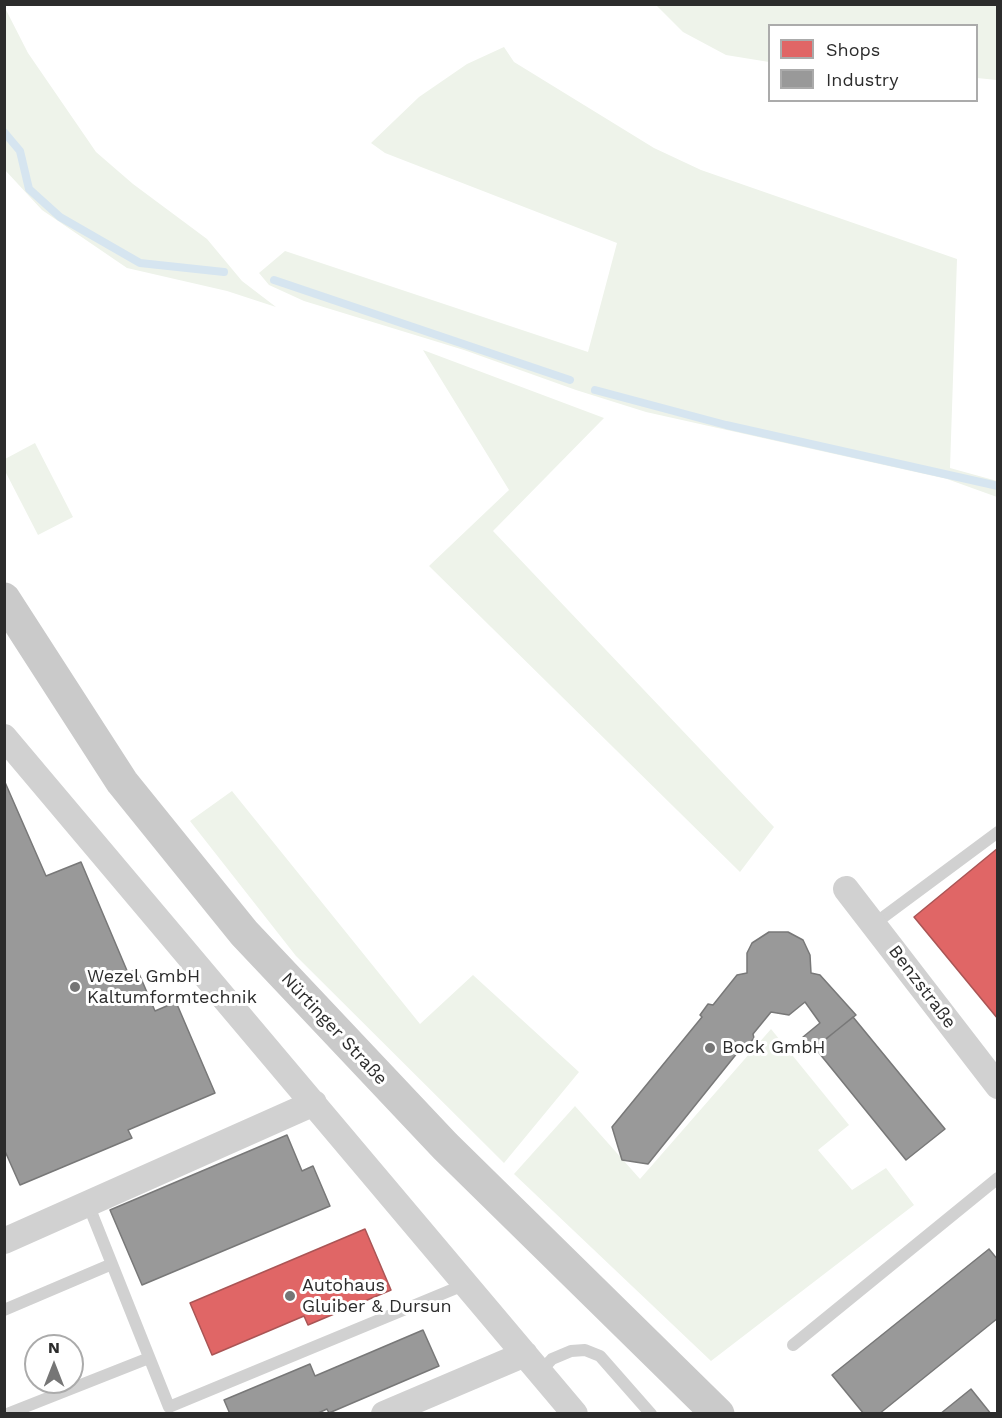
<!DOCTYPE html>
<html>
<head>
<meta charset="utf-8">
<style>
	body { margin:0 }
	#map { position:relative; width:1002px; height:1418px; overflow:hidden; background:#fff; font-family:"Work Sans",sans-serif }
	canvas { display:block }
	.frame { position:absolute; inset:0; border:6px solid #2c2c2c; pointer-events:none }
	.legend { position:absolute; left:768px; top:24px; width:210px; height:78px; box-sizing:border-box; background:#fff; border:2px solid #ababab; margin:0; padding:8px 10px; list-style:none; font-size:18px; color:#2c2c2c }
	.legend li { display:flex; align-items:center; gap:12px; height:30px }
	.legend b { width:30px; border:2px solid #ababab }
	.north { position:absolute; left:24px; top:1334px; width:60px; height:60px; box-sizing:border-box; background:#fff; border:2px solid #ababab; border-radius:50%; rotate:0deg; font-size:16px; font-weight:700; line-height:24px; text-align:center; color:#2c2c2c }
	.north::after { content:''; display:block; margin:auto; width:21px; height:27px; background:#767676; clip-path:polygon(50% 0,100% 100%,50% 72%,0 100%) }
</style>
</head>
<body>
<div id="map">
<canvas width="1002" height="1418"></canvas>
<div class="frame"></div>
<ul class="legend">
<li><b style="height:16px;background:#e06666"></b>Shops</li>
<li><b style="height:16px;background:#999"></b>Industry</li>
</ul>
<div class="north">N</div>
</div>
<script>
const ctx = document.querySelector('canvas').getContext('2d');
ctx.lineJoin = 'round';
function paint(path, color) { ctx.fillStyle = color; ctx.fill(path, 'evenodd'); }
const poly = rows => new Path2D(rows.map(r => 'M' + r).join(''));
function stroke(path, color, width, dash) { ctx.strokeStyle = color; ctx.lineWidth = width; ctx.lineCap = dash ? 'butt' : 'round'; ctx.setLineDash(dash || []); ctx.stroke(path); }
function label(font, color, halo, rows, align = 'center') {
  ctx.font = font + ' "Work Sans",sans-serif'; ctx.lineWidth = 6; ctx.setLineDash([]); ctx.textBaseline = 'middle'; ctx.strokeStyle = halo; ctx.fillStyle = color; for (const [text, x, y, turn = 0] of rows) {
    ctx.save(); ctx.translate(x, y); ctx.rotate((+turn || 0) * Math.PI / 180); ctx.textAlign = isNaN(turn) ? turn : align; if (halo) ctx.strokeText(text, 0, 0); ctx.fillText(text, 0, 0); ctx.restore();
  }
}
paint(poly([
	[656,5,997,5,997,80,977,78,976,26,770,26,769,62,726,55,683,32],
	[4,6,28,53,96,152,133,184,207,239,242,281,276,307,227,291,127,268,42,210,5,170],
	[504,47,514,62,654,148,701,170,957,259,950,468,997,481,997,497,947,479,646,412,576,390,464,350,304,301,269,285,259,273,285,251,588,352,617,243,385,153,371,143,419,97,467,64],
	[423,350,604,418,493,531,774,827,740,872,429,566,509,490],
	[35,443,73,517,38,535,4,469,5,459],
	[232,791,420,1024,473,975,579,1072,504,1163,296,956,190,821],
	[771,1029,849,1125,818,1150,852,1190,886,1168,914,1205,711,1361,514,1174,575,1106,640,1179]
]), '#eef3ea');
const shops = poly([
	[998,848,998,1019,914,917,998,848],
	[365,1229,391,1290,308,1325,304,1316,212,1355,190,1303,365,1229]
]);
paint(shops, '#e06666');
stroke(shops, '#a55', 1.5);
const industry = poly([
	[4,780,46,876,81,862,128,973,137,969,155,1011,176,1002,215,1093,128,1130,132,1138,20,1185,4,1149,4,780],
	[769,932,788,932,803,940,810,955,811,973,820,975,856,1015,813,1049,803,1037,820,1023,805,1002,789,1015,771,1012,753,1034,754,1038,745,1049,742,1047,648,1164,622,1160,612,1127,702,1017,700,1015,708,1004,713,1005,737,975,747,973,747,953,752,943,769,932],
	[853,1017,945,1129,906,1160,815,1048,853,1017],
	[287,1135,302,1171,313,1166,330,1206,142,1285,110,1210,287,1135],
	[989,1249,998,1260,998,1318,879,1414,864,1414,832,1375,989,1249],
	[423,1330,439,1366,329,1413,327,1409,316,1414,230,1414,224,1400,310,1364,315,1376,423,1330],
	[971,1389,991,1414,940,1414,971,1389]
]);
paint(industry, '#999');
stroke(industry, '#787878', 1.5);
stroke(poly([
	[4,132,20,151,29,189,60,217,140,263,224,272],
	[274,280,570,380],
	[595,390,726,425,998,486]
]), '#d6e5f0', 8);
stroke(poly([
	[874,924,998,832],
	[88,1204,169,1407,466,1284],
	[4,1310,112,1264],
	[793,1345,998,1178],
	[540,1372,552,1359,571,1351,585,1350,600,1356,651,1414],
	[7,1414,149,1358]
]), '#d1d1d1', 12);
stroke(poly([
	[4,737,575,1414],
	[846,889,998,1086],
	[4,1241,314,1103],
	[384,1414,525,1354]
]), '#d1d1d1', 26);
stroke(poly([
	[4,599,122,782,244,933,445,1146,718,1414]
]), '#cacaca', 33);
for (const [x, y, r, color] of [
	[75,987,6,"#767676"],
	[710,1048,6,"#767676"],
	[290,1296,6,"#767676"]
]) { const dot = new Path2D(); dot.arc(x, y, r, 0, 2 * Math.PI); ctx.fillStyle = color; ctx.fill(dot); stroke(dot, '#fff', 2); }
label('18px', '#2c2c2c', '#fff', [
	["Wezel GmbH",87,977],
	["Kaltumformtechnik",87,998],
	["Bock GmbH",722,1048],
	["Autohaus",302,1286],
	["Gluiber & Dursun",302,1307]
], 'left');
label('18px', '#2c2c2c', '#fff', [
	["Benzstraße",922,987,53],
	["Nürtinger Straße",334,1029,47]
]);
</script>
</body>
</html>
